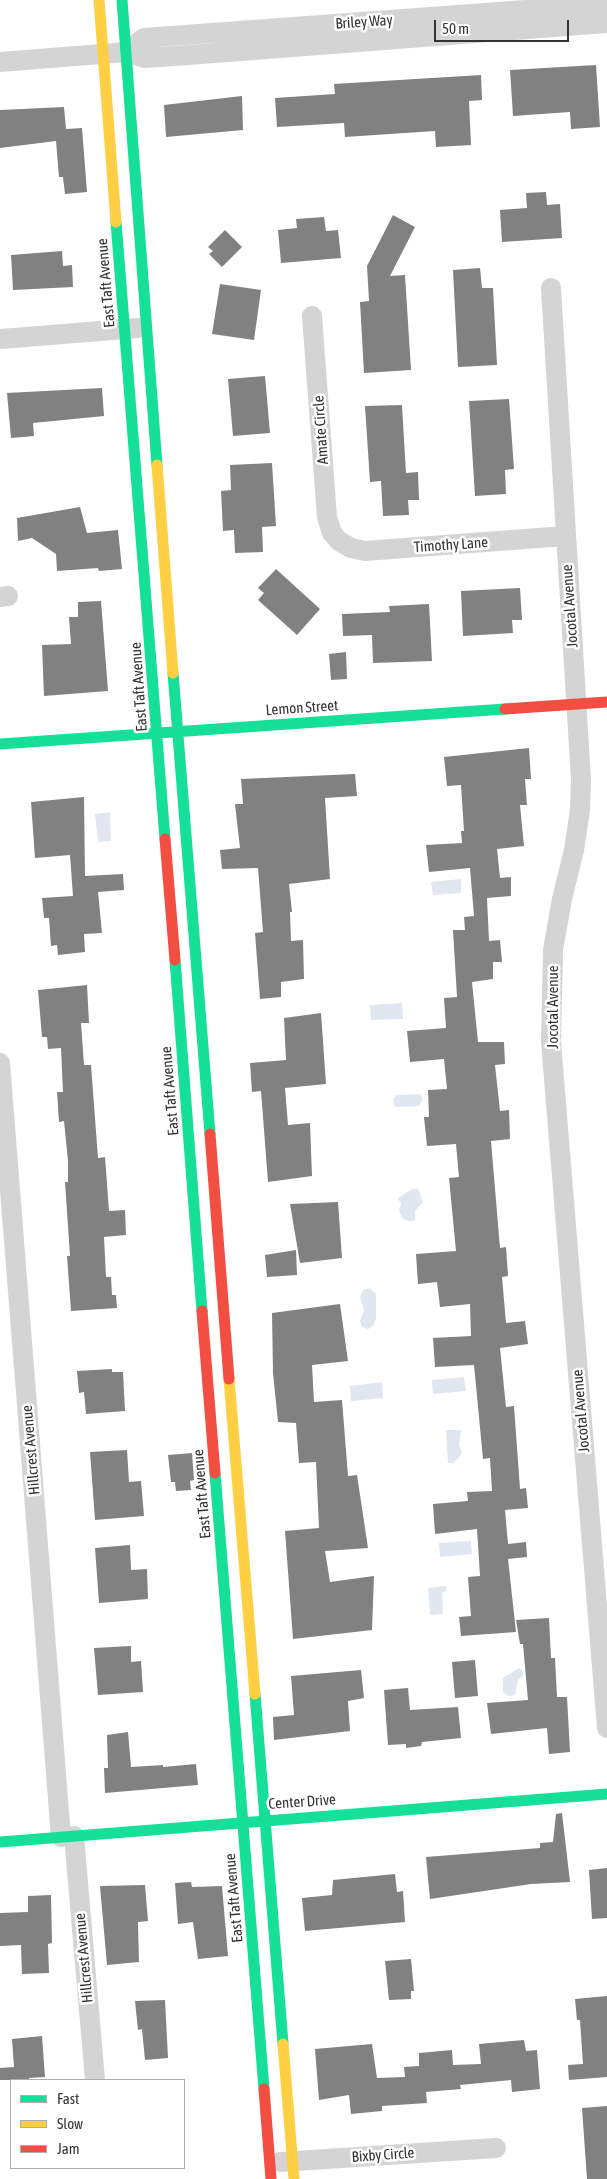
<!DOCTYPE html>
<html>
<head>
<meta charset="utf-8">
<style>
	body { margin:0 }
	#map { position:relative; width:607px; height:2179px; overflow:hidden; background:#fff; font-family:"Asap Condensed",sans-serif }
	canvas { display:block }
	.legend { position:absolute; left:10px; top:2079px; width:175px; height:90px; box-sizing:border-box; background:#fff; border:1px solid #adadad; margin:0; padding:6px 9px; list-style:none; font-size:15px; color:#333 }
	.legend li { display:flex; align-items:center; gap:10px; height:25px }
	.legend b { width:25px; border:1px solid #adadad }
	.scale { position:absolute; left:434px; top:20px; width:135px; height:22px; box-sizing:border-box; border:2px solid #333; border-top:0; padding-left:6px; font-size:15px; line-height:18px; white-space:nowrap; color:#333; -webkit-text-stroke:4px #fff; paint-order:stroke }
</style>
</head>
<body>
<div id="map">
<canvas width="607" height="2179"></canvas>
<ul class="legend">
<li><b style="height:6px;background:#16e098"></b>Fast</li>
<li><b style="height:6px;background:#ffcf43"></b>Slow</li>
<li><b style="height:6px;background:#f24e42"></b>Jam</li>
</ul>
<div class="scale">50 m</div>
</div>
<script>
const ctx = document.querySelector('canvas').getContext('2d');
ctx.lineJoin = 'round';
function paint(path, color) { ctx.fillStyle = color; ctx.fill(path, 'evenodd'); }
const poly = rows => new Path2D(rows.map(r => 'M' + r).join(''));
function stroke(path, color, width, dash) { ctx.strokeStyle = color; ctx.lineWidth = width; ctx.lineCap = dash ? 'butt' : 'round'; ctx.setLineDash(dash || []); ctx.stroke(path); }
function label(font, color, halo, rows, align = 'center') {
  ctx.font = font + ' "Asap Condensed",sans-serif'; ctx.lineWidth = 5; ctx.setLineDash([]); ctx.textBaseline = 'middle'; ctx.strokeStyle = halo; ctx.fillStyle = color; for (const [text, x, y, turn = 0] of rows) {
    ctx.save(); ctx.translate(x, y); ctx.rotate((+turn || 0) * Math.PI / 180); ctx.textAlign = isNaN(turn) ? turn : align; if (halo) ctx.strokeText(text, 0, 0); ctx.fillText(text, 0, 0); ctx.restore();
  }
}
paint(poly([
	[110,812,111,841,98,842,95,814],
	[461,879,461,893,433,895,431,882],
	[402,1003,403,1019,371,1020,370,1005],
	[419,1094,422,1096,422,1101,419,1106,397,1107,394,1105,393,1099,397,1095],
	[412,1189,418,1189,423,1202,415,1211,415,1221,408,1221,403,1219,399,1211,401,1204,398,1198],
	[370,1288,376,1294,376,1318,373,1326,368,1329,362,1327,360,1321,364,1310,360,1297,363,1290],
	[464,1377,466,1391,433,1394,432,1380],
	[382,1382,383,1398,351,1401,350,1386],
	[446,1430,461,1430,459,1445,462,1453,454,1463,448,1463],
	[471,1541,472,1554,440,1557,439,1543],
	[446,1586,446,1591,442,1593,443,1614,430,1615,428,1588],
	[519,1668,523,1671,523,1676,518,1680,515,1695,509,1696,503,1692,503,1678]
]), '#e0e7f0');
paint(poly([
	[596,65,600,127,571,129,570,112,513,116,510,70],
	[481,75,482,100,469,101,471,145,436,147,435,131,345,137,344,123,277,127,275,98,335,94,334,84],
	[242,96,243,130,166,137,164,105],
	[64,107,66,129,82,128,87,192,65,194,63,177,59,177,56,141,0,148,0,110],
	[546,192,547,205,560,204,562,238,502,242,500,210,527,208,526,193],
	[393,215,415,227,390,276,405,275,411,370,364,373,360,302,369,301,367,266],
	[324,217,326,231,338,230,341,258,281,263,278,230,297,228,296,219],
	[225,230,242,247,222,267,209,254,213,251,208,247],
	[62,251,63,266,72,265,73,287,13,290,11,255],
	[480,268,482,288,493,288,497,365,458,367,453,270],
	[220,284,261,290,254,340,212,334],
	[265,376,270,433,233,436,228,379],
	[102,388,104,416,33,423,34,436,11,438,7,393],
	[509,399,514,469,505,470,506,494,475,496,469,401],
	[402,405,406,473,418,472,419,500,408,500,409,515,383,516,381,481,370,482,365,406],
	[272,463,276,526,262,527,263,552,235,553,234,530,223,531,221,491,231,490,230,465],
	[80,507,87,533,118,530,122,569,99,571,98,568,57,571,56,554,32,538,18,541,17,518],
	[276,569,320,609,297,635,258,600,264,593,258,588],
	[520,588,522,620,512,620,513,633,463,636,461,591],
	[101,601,108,691,44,696,42,645,71,644,69,617,78,617,78,602],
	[429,604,432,661,373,663,372,635,343,636,342,614,390,612,389,606],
	[346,652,347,679,331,680,329,654],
	[529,748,531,779,525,779,527,805,520,805,524,846,497,849,500,878,511,877,511,896,487,898,489,941,500,940,502,962,493,962,493,979,472,982,478,1042,504,1042,505,1064,495,1065,500,1111,509,1110,510,1139,491,1141,500,1248,506,1247,508,1276,502,1277,506,1323,525,1321,528,1344,500,1348,506,1407,514,1406,520,1489,526,1488,528,1508,505,1510,508,1544,526,1542,527,1557,508,1559,516,1632,461,1636,459,1617,471,1616,468,1577,480,1576,477,1529,435,1534,433,1504,468,1501,467,1492,492,1491,490,1458,483,1459,474,1365,435,1367,433,1338,471,1336,470,1304,440,1307,437,1282,418,1284,416,1254,456,1251,449,1178,459,1177,456,1144,427,1146,424,1117,429,1117,428,1090,447,1089,444,1059,410,1062,407,1031,446,1028,444,998,457,997,453,930,465,930,464,917,474,916,470,868,429,872,426,845,462,843,461,831,464,831,461,785,447,786,444,757],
	[355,774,357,796,325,798,330,879,289,884,292,912,290,912,291,941,303,940,304,979,281,982,281,997,260,999,255,933,263,932,258,868,222,869,220,850,240,848,235,804,243,804,241,779],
	[84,797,85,876,123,874,124,890,98,892,102,933,84,934,85,952,58,955,57,945,51,946,49,918,44,918,42,898,73,896,70,855,35,858,31,802],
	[87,985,89,1023,81,1023,84,1065,91,1065,98,1158,105,1157,109,1211,125,1210,126,1235,104,1237,106,1277,111,1277,112,1295,116,1295,117,1308,71,1311,67,1256,70,1256,65,1182,68,1182,68,1161,64,1121,59,1122,57,1092,63,1092,61,1048,48,1049,47,1037,42,1037,38,990],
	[321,1013,326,1084,285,1088,288,1125,310,1123,312,1176,268,1182,261,1091,252,1092,250,1063,286,1060,284,1018],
	[338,1202,342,1258,300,1263,290,1204],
	[296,1250,297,1275,267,1277,265,1255],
	[340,1304,348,1361,312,1365,314,1402,342,1400,348,1476,357,1475,368,1548,325,1551,330,1582,374,1576,372,1630,293,1639,285,1531,319,1528,316,1462,299,1463,296,1423,278,1422,273,1373,272,1313],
	[112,1369,112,1372,123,1372,125,1411,86,1414,84,1392,79,1393,77,1371],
	[127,1450,129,1482,141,1481,144,1516,95,1520,90,1452],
	[192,1453,194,1480,190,1481,191,1490,176,1491,175,1482,171,1482,168,1455],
	[130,1545,131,1570,147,1569,148,1599,99,1603,95,1548],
	[549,1618,551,1658,555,1658,557,1697,567,1697,570,1752,549,1754,547,1728,491,1734,487,1703,528,1700,523,1644,520,1644,516,1620],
	[131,1646,131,1662,141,1661,143,1692,98,1695,94,1648],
	[475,1660,478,1696,455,1698,452,1662],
	[361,1670,364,1698,348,1701,350,1731,274,1740,273,1717,294,1715,291,1676],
	[408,1688,410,1710,458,1707,461,1738,422,1742,421,1746,406,1748,406,1744,388,1745,384,1690],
	[128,1732,131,1767,163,1765,163,1767,196,1764,198,1785,105,1793,104,1768,108,1768,107,1735],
	[562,1813,570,1882,531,1884,430,1899,426,1857,540,1848,540,1843,553,1842,556,1814],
	[607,1868,607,1918,592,1919,589,1870],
	[395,1874,397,1892,403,1891,405,1922,305,1931,302,1898,332,1895,333,1880],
	[191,1882,192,1887,222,1886,228,1956,198,1959,193,1922,178,1924,175,1883],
	[145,1885,148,1921,138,1922,139,1962,107,1965,100,1886],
	[51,1895,52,1943,48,1944,49,1973,22,1974,21,1945,0,1946,0,1913,28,1912,28,1896],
	[411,1959,414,1991,411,1991,411,1999,389,2000,385,1961],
	[607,1996,607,2077,569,2080,568,2065,583,2064,580,2020,577,2020,575,1999],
	[165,2000,168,2058,145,2060,142,2029,138,2030,135,2001],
	[42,2036,45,2077,29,2078,29,2080,0,2080,0,2068,14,2067,12,2039],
	[524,2040,526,2051,537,2050,540,2089,512,2092,511,2080,460,2085,461,2089,426,2092,427,2103,382,2106,382,2111,351,2114,349,2095,319,2100,315,2049,372,2044,377,2078,405,2077,404,2067,419,2066,419,2053,452,2050,453,2065,481,2064,479,2044],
	[607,2106,607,2179,587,2179,582,2108]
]), '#818181');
stroke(poly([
	[126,52,144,38,607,4],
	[0,62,126,52,145,58,175,56,607,23],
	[551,288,581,780,580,810,574,850,562,899,553,950,551,1042,607,1728],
	[312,316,327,517,332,533,339,541,351,548,365,551,565,536],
	[0,339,138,328],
	[0,597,8,596],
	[0,1063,61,1837],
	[74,1836,95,2080],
	[280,2162,496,2148]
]), '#d4d4d4', 20);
stroke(poly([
	[122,0,157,465],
	[116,222,165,839],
	[173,673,210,1134],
	[0,744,505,709],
	[175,960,202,1311],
	[215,1473,264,2089],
	[255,1694,283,2044],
	[0,1842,607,1794]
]), '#16e098', 11);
stroke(poly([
	[99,0,116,222],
	[157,465,173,673],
	[229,1379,255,1694],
	[283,2044,294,2179]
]), '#ffcf43', 11);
stroke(poly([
	[505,709,607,702],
	[165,839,175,960],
	[210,1134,229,1379],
	[202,1311,215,1473],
	[264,2089,271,2179]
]), '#f24e42', 11);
label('15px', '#333', '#fff', [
	["Briley Way",364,22,-4],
	["East Taft Avenue",106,283,-95],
	["Amate Circle",321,430,-94],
	["Timothy Lane",451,545,-4],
	["Jocotal Avenue",570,606,-94],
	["East Taft Avenue",139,687,-94],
	["Lemon Street",302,708,-4],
	["Jocotal Avenue",553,1007,-90],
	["East Taft Avenue",170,1091,-95],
	["Jocotal Avenue",581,1411,-95],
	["Hillcrest Avenue",31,1450,-95],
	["East Taft Avenue",202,1494,-95],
	["Center Drive",302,1802,-4],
	["East Taft Avenue",234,1898,-95],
	["Hillcrest Avenue",84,1958,-95],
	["Bixby Circle",383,2155,-4]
]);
</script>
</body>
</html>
